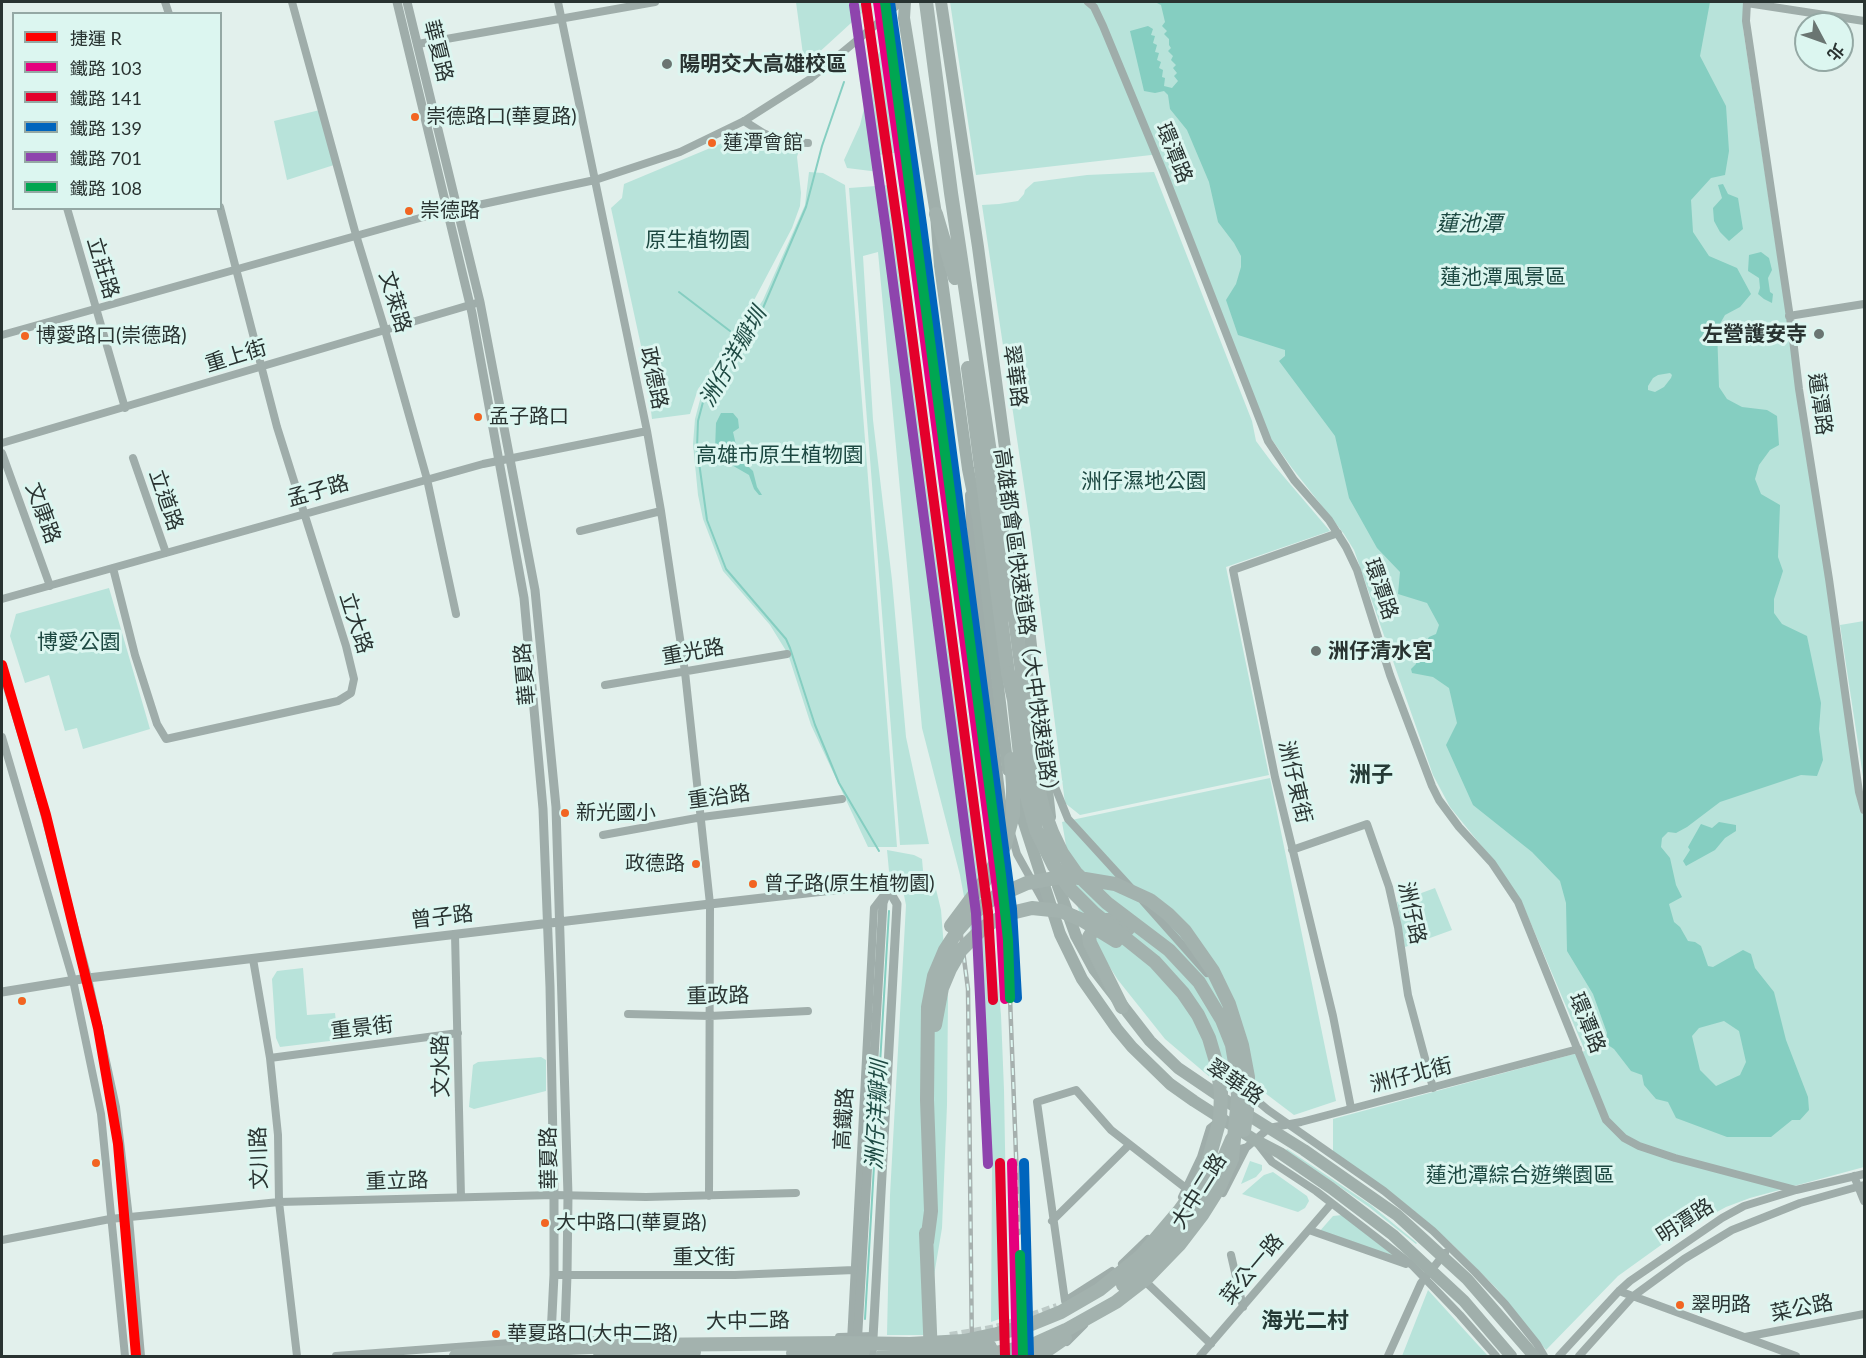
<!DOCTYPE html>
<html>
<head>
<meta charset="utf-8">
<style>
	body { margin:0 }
	#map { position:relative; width:1866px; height:1358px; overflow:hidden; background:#e2f0ec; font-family:Lato,"Noto Sans TC",sans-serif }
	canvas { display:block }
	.frame { position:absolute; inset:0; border:3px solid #293331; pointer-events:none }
	.legend { position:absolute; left:12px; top:12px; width:210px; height:198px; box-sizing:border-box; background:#dcf6f0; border:2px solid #94a8a4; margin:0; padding:8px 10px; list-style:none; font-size:18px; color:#293331 }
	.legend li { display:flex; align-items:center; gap:12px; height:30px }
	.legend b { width:30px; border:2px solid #94a8a4 }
	.north { position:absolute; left:1794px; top:12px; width:60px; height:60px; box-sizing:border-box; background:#dcf6f0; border:2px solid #94a8a4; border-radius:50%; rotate:131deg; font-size:16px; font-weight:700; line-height:24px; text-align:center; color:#293331 }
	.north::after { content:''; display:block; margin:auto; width:21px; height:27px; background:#6a7572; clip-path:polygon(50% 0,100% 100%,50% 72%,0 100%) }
</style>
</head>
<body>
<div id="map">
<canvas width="1866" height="1358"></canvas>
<div class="frame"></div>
<ul class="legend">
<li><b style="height:8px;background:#f00"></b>捷運 R</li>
<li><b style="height:8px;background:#e5007d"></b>鐵路 103</li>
<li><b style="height:8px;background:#e4002b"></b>鐵路 141</li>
<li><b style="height:8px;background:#0065bd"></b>鐵路 139</li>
<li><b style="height:8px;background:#8e44ad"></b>鐵路 701</li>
<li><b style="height:8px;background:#00a651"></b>鐵路 108</li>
</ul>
<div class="north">北</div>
</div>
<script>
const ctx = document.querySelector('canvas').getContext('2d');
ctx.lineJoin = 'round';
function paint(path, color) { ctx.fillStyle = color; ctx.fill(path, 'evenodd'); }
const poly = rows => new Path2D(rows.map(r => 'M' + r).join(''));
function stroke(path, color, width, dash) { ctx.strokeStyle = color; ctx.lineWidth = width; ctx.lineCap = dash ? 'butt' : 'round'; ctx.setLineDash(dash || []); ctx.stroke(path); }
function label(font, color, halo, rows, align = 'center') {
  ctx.font = font + ' Lato,"Noto Sans TC",sans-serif'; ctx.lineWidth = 6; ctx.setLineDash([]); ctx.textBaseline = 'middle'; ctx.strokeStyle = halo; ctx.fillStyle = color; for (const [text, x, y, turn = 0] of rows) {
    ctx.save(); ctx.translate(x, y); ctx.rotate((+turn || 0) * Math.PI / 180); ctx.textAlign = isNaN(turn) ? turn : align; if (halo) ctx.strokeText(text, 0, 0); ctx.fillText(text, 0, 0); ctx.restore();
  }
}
paint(poly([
	[796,2,874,2,815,56,804,62],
	[950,2,1743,2,1743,28,1826,577,1857,799,1864,817,1864,1167,1750,1198,1726,1207,1675,1235,1618,1276,1546,1350,1497,1289,1454,1246,1419,1215,1385,1188,1333,1152,1333,1119,1585,1051,1526,912,1501,870,1450,807,1433,775,1354,550,1344,534,1292,468,1270,437,1160,154,976,175],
	[892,32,910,151,878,155,879,172,847,168,844,160,860,125,877,56],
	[320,110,334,165,287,180,274,121],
	[751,131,765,141,777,146,799,150,797,157,801,193,800,206,792,228,742,323,722,358,698,389,690,414,652,419,645,364,611,208,622,198,624,184],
	[809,172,823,173,845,185,897,847,868,847,811,725,788,654,770,625,723,571,703,519,698,495,693,444,695,419,700,400,708,383,763,300,805,205],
	[1154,172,1252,421,1256,441,1273,464,1330,531,1226,567,1269,775,1080,815,1065,803,1030,526,982,205,999,204,1018,201,1024,194,1025,190,1034,182,1087,175],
	[890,185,919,372,995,950,1001,1015,1004,1090,1008,1316,991,1322,992,1171,988,1064,974,950,960,875,922,728,878,252,863,256,873,420,892,580,906,737,929,844,900,845,849,188],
	[109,588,150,729,83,749,77,728,65,731,49,675,25,683,10,636,16,614],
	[1864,621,1864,783,1840,625],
	[1270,778,1336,1101,1294,1115,1265,1093,1211,1078,1165,1039,1118,980,1084,927,1075,898,1062,822],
	[887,850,914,855,922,859,924,882,935,885,941,910,948,999,947,1105,942,1228,924,1335,887,1335,890,1195,906,905,903,890,889,871],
	[1435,888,1452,930,1405,947,1397,902],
	[303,968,307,1015,335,1013,338,1040,280,1047,276,1038,272,979,277,971],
	[541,1057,546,1060,546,1091,474,1109,469,1107,473,1065,478,1062],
	[1287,1149,1371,1205,1417,1243,1416,1244,1369,1207,1286,1150],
	[1250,1161,1262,1165,1262,1170,1256,1177,1241,1184],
	[1273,1172,1307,1196,1309,1201,1305,1208,1298,1212,1242,1194,1264,1175],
	[1342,1215,1394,1256,1319,1232,1333,1216],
	[1428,1290,1488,1356,1402,1356]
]), '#b8e3da');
paint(poly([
	[1157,2,1710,2,1700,56,1726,106,1729,151,1725,175,1711,178,1691,200,1693,232,1709,256,1737,268,1751,294,1740,307,1725,315,1717,329,1719,387,1727,399,1742,407,1767,410,1777,416,1779,445,1770,450,1759,465,1755,479,1761,494,1780,505,1778,557,1783,571,1774,599,1774,613,1782,624,1807,636,1821,703,1819,729,1823,760,1817,776,1801,775,1720,802,1687,827,1676,833,1668,832,1662,838,1661,847,1670,858,1676,885,1682,897,1669,904,1674,922,1680,927,1688,941,1695,942,1701,946,1708,966,1713,967,1743,950,1751,954,1755,968,1774,992,1786,1040,1808,1097,1809,1110,1800,1120,1792,1120,1771,1137,1727,1137,1676,1118,1668,1102,1656,1099,1644,1085,1642,1075,1631,1071,1614,1049,1605,1043,1607,1033,1593,994,1567,951,1566,903,1560,881,1532,852,1473,805,1446,745,1457,723,1449,688,1433,677,1412,673,1411,669,1416,664,1417,657,1429,637,1436,634,1439,625,1427,603,1398,594,1400,572,1377,548,1349,498,1335,436,1279,361,1285,356,1285,350,1238,335,1226,300,1236,284,1241,267,1241,256,1234,243,1218,222,1209,182,1187,130,1170,109,1168,95,1164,91,1155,93,1144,91,1130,31,1148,26,1153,29,1151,35,1155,36,1153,43,1157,45,1155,52,1159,53,1157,60,1161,62,1159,68,1163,70,1162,77,1165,78,1164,86,1172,88,1178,81,1174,76,1177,73,1173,68,1176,65,1171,60,1173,56,1168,51,1171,48,1169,45,1169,39,1164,34,1167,31,1162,26,1165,22,1161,5,1157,3],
	[1670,373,1672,375,1671,378,1664,387,1655,392,1648,390,1648,386,1653,378,1658,375],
	[1724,1021,1739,1031,1746,1062,1740,1075,1716,1086,1700,1070,1692,1036,1699,1028],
	[1723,184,1728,194,1738,198,1743,229,1729,241,1720,232,1714,221,1713,208,1722,198,1718,185],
	[1761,252,1769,258,1772,270,1768,278,1770,292,1773,294,1772,303,1764,299,1758,294,1760,288,1759,278,1748,271,1749,255],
	[721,413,733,413,738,419,739,428,733,432,739,458,753,471,757,487,762,495,759,495,754,489,749,475,723,460,715,450,716,423],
	[1719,822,1736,825,1736,831,1725,838,1715,850,1686,866,1683,861,1690,850,1688,847,1701,824,1712,828]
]), '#85cec1');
stroke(poly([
	[844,82,822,146,806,207,763,308,713,383,703,402,698,421,697,448,707,520,726,569,786,639,790,648,815,725,839,783,879,851],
	[679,292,730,331],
	[865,1319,889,911]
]), '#85cec1', 2);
stroke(poly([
	[950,1336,996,1328,1057,1307]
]), '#bdcac7', 8, [8, 4]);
stroke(poly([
	[165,2,169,14],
	[292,2,356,235,385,330,427,479,456,614],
	[558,2,647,431,661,511,685,672,710,904,709,1196],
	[1088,2,1094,7,1103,26,1163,171,1268,441,1294,480,1329,520,1346,547,1357,570,1390,675,1432,786,1439,800,1459,827,1492,863,1518,902,1606,1120,1624,1138,1639,1146,1675,1158,1796,1190],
	[1747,2,1746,21,1792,331,1799,389,1829,579,1859,792,1864,810],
	[1747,3,1864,21],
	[418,44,655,2],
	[744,121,763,133,784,142,808,143],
	[67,208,125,408],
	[1789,316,1864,304],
	[2,335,427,216,595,180,680,152,744,121,810,79,878,23,900,2],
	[2,443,480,302],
	[2,453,50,586],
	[133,458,166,553],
	[969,495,970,524,1002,801,1017,854,1046,906],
	[580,531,661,511],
	[1338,533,1233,570,1275,777,1333,1016,1351,1108],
	[113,568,135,655,157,724,166,739,338,701,351,693,354,679,346,646,277,427,220,207],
	[2,599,483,464,647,431],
	[2,671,33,772,88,978,116,1107,129,1218,141,1356],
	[605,685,787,654],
	[2,737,73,980,101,1114,125,1356],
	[1049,772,1068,819,1131,888],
	[603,835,702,817,842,799],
	[1292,850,1367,824,1389,887,1398,927,1408,995,1433,1088],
	[1143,901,1207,973],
	[455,934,461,1197],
	[253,959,270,1058,278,1135,279,1202,297,1356],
	[628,1014,710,1016,808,1011],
	[270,1058,458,1033],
	[1252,1086,1255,1099,1268,1110,1384,1191,1433,1231,1475,1272,1505,1304,1537,1344,1544,1356],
	[1258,1144,1272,1162,1316,1191,1412,1265,1460,1315,1496,1356],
	[1235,1157,1240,1149,1247,1147,1269,1128,1301,1122,1578,1049],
	[1854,1176,1864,1201],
	[1223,1193,1246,1148],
	[1182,1197,1201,1157,1210,1128,1215,1124],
	[1052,1221,1129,1145],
	[1309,1230,1406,1264],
	[2,1240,110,1219,279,1202,554,1195,646,1197,796,1193],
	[1231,1255,1243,1307],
	[1122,1264,1148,1239],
	[1112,1271,1065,1301,1037,1102,1076,1090,1111,1130,1187,1189],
	[554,1275,735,1275,854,1270],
	[1149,1285,1211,1344],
	[1619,1291,1796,1356],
	[839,1337,873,1336],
	[1745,1337,1864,1314],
	[851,1341,874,908,884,895],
	[1067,1342,1084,1325],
	[336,1356,550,1340,611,1340],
	[1200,1356,1331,1204],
	[1388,1356,1421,1283,1445,1253],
	[1559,1356,1619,1291,1630,1281,1722,1218,1744,1206,1796,1190,1864,1174],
	[1579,1356,1632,1297,1684,1259,1732,1230,1800,1203,1864,1185]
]), '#9fadaa', 8);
stroke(poly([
	[397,2,472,313,524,598,543,809,550,987,554,1195,554,1275,550,1356],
	[407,2,480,302,535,590,556,807,568,1195,567,1275,564,1356],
	[2,992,88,978,710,904,868,886,888,889],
	[857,1347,883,903,888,889],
	[872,1356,896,922,897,904,888,889]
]), '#9fadaa', 9);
stroke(poly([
	[905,2,904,18,936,214,940,266,968,469,978,518,1008,770],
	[941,2,978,247,1028,619,1050,817],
	[1015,795,1060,934,1082,979,1117,1029,1132,1047,1170,1084,1194,1101,1255,1140,1280,1153,1331,1188,1393,1235,1464,1301,1511,1356],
	[1056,870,1058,886,1076,936,1094,969,1150,1041,1178,1068,1240,1110,1304,1150,1397,1215,1467,1279,1534,1356]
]), '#a0afab', 12);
stroke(poly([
	[926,2,951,193,1015,619],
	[936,214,955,278],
	[968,368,1008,673],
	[1122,1007,1090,943,1089,937,1095,927,1104,920,1114,920,1128,929],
	[1215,1178,1232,1139],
	[600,1353,694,1352]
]), '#a3b2ae', 14);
const rail = poly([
	[960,928,968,989,972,1356],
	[1010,998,1019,1233]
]);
stroke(rail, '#a6b0ae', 4.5);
stroke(rail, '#dcf6f0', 2, [7]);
stroke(poly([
	[951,926,989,875,1005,845,1013,815,1013,785,1011,759],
	[935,1025,942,988,950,969,961,950,984,927,1007,914,1032,908,1061,911,1082,920,1116,941],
	[926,1233,931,1356],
	[927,1242,931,1211,927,1100,928,1007,934,976,945,950,958,930,971,915,995,897,1027,883,1067,876,1115,884,1150,900,1168,914,1185,931,1213,971,1229,1004,1242,1045,1248,1077,1247,1110,1244,1130],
	[1123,1285,1136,1274,1169,1242,1206,1193],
	[793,1353,863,1351],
	[456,1356,568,1348,636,1345,840,1343,910,1344,964,1341,997,1334,1029,1325,1061,1312,1099,1290,1141,1256,1180,1210,1199,1184,1208,1162,1220,1119,1221,1093,1217,1065,1209,1038,1198,1015,1183,993,1155,962,1094,913,1071,890,1054,866,1036,830,1023,782,1014,700,1008,673],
	[882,1356,944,1354,990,1347],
	[978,1356,1007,1351,1037,1343,1066,1330,1116,1302,1147,1278,1179,1245,1202,1215,1219,1188,1232,1159,1238,1098,1237,1074,1232,1045,1222,1020,1199,982,1169,950,1107,903,1076,873,1062,853,1052,832,1043,808,1036,778,1015,619],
	[1029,1356,1049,1349,1065,1338]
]), '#a3b2ae', 14);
stroke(poly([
	[878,2,910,227,1000,911,1005,999],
	[1012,1163,1017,1356]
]), '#e5007d', 10);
stroke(poly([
	[866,4,898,229,988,912,993,1000],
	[1000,1163,1005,1356]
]), '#e4002b', 10);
stroke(poly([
	[890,2,922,225,1012,909,1017,998],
	[1024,1163,1029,1356]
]), '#0065bd', 10);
stroke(poly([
	[854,5,886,230,976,913,988,1164]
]), '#8e44ad', 10);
stroke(poly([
	[885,2,1001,875,1008,940,1010,998],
	[1020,1255,1023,1356]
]), '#00a651', 10);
stroke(poly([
	[2,665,46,815,98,1028,118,1144,136,1356]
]), '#f00', 10);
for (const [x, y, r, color] of [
	[667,64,6,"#6a7572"],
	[415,117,5,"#f26522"],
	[712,143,5,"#f26522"],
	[409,211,5,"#f26522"],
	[1819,334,6,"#6a7572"],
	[25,336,5,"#f26522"],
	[478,417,5,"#f26522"],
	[1316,651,6,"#6a7572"],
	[565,813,5,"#f26522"],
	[696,864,5,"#f26522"],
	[753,884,5,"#f26522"],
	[22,1001,5,"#f26522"],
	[96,1163,5,"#f26522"],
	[545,1223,5,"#f26522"],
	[1680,1305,5,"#f26522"],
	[496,1334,5,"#f26522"]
]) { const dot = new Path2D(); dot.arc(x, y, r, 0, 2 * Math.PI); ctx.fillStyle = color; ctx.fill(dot); stroke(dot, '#dcf6f0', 2); }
label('20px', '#293331', '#dcf6f0', [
	["崇德路口(華夏路)",426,117],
	["蓮潭會館",723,143],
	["崇德路",420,211],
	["博愛路口(崇德路)",36,336],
	["孟子路口",489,417],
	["新光國小",576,813],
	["政德路",685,864,"right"],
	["曾子路(原生植物園)",764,884],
	["大中路口(華夏路)",556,1223],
	["翠明路",1691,1305],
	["華夏路口(大中二路)",507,1334]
], 'left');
label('21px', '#293331', '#dcf6f0', [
	["華夏路",438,51,76],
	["環潭路",1174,153,68],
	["立莊路",103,268,73],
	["文萊路",395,302,73],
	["重上街",236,356,-17],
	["翠華路",1015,376,82],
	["政德路",654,378,78],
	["蓮潭路",1820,404,82],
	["孟子路",318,491,-16],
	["立道路",166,500,71],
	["文康路",43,513,70],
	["環潭路",1381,589,71],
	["立大路",356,623,72],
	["高雄都會區快速道路（大中快速道路）",1026,625,82],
	["重光路",693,652,-10],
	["華夏路",525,674,-95],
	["洲仔東街",1295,782,77],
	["重治路",719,797,-8],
	["洲仔路",1412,913,78],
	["曾子路",442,917,-7],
	["重政路",718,996,-1],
	["環潭路",1587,1023,68],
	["重景街",362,1028,-7],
	["文水路",441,1066,-91],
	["洲仔北街",1411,1075,-14],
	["翠華路",1235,1082,34],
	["高鐵路",844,1119,-87],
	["文川路",259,1158,-92],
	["華夏路",549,1158,-91],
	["重立路",397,1181,-2],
	["大中二路",1199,1191,-58],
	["明潭路",1685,1221,-33],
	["重文街",704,1257],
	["菜公一路",1252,1269,-50],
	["菜公路",1802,1308,-11],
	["大中二路",748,1321,-1]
]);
label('bold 21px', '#293331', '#dcf6f0', [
	["陽明交大高雄校區",679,64],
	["左營護安寺",1807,334,"right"],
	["洲仔清水宮",1328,651]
], 'left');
label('21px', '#1c4841', '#dcf6f0', [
	["原生植物園",698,240],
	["蓮池潭風景區",1503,277],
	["高雄市原生植物園",780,455],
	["洲仔濕地公園",1144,481],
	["博愛公園",79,642],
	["蓮池潭綜合遊樂園區",1520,1175]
]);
label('italic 22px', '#1d4942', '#dcf6f0', [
	["蓮池潭",1469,224],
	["洲仔洋瓣圳",733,357,-60],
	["洲仔洋瓣圳",877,1115,-87]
]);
label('bold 22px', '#253a36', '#dcf6f0', [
	["洲子",1371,775],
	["海光二村",1305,1321]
]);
</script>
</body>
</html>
